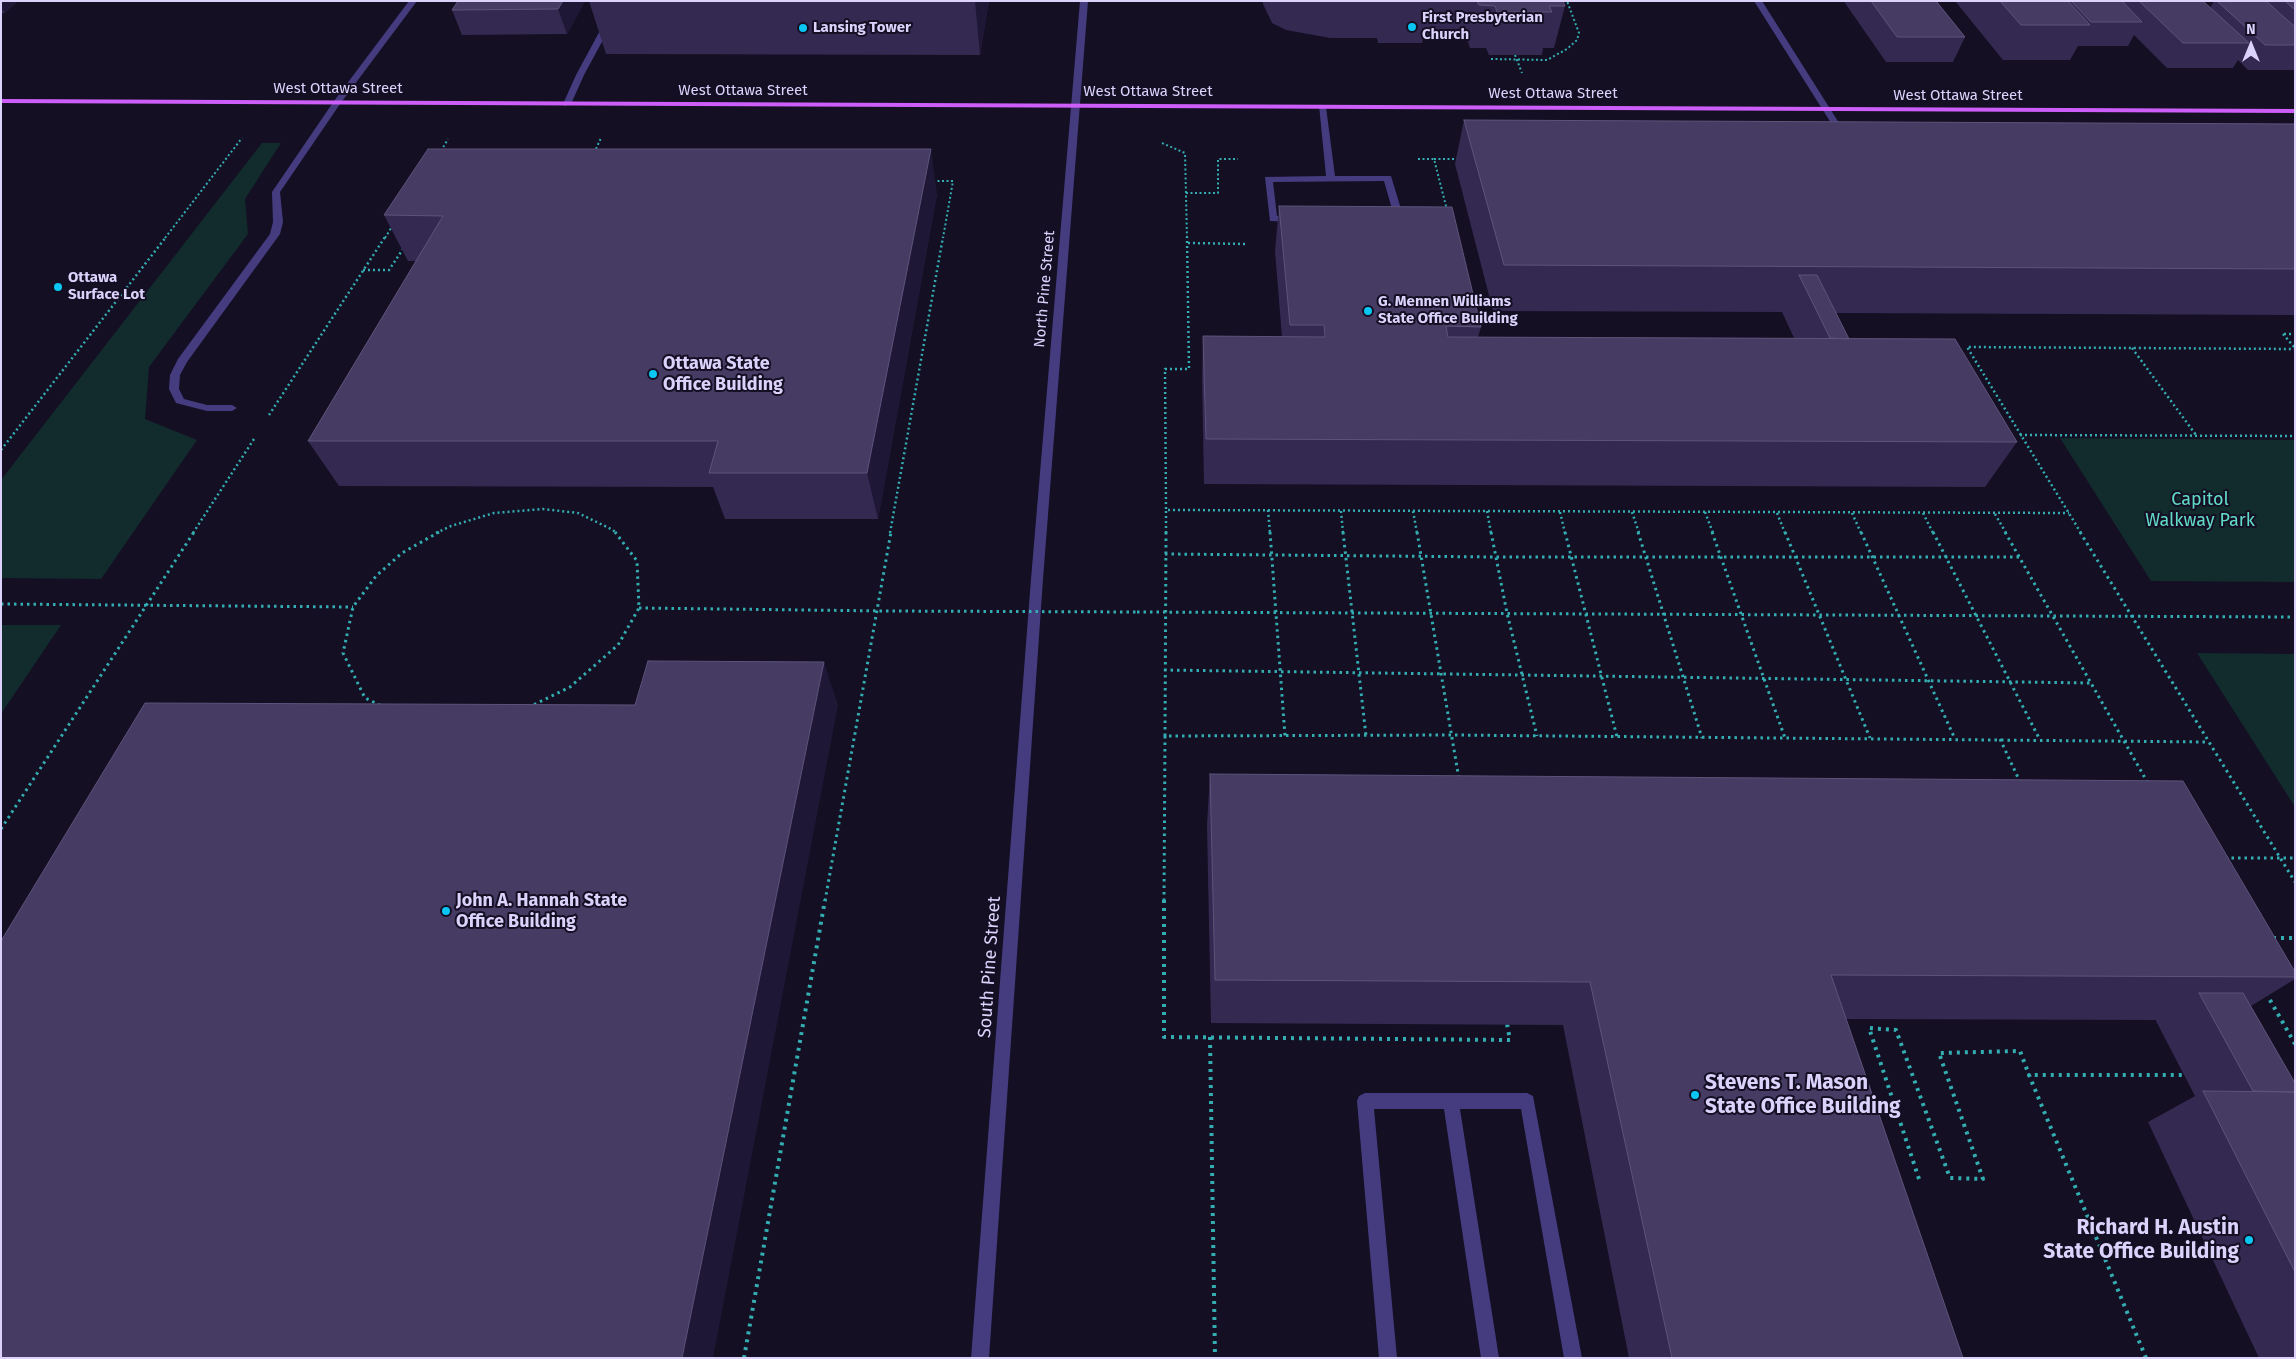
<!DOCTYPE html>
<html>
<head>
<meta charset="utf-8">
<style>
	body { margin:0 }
	#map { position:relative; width:2296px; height:1359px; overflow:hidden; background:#140f23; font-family:"Fira Sans",sans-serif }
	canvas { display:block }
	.frame { position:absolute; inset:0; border:2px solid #dcd3fd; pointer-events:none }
	.north { position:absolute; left:2226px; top:20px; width:50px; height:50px; -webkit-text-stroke:4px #140f23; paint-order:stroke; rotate:0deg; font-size:14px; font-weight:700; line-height:20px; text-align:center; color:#dcd3fd }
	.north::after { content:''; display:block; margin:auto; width:18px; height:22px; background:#dcd3fd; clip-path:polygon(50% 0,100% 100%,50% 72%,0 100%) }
</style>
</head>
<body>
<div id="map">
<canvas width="2296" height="1359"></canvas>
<div class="frame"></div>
<div class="north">N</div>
</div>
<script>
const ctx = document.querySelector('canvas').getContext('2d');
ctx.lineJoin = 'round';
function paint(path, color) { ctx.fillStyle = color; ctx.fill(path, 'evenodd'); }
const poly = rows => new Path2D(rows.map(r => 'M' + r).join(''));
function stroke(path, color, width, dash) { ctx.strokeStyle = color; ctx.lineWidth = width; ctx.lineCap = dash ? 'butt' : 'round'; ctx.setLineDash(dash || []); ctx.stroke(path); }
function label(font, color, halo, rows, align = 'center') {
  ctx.font = font + ' "Fira Sans",sans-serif'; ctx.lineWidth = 4; ctx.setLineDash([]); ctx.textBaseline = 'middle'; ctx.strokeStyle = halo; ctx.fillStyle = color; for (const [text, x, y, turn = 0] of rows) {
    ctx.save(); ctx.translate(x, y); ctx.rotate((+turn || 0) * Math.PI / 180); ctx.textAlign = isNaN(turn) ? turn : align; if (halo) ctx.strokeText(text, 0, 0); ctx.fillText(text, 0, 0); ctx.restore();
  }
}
paint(poly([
	[262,143,281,143,245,199,248,234,149,367,145,419,197,440,101,579,1,578,1,480],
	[2060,438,2295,440,2295,582,2151,581],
	[1,625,61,625,1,714],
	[2197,653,2295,654,2295,807]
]), '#122b2d');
stroke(poly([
	[1515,55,1522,73],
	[1491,59,1547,60,1567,49,1577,40,1579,33,1567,1],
	[1162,143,1185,153,1187,238],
	[441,151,448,139],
	[594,153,601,138],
	[1418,159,1434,159,1447,210],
	[1434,159,1459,159],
	[933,181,953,181,943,238],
	[1186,193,1218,193,1218,159,1238,159],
	[165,238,242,138],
	[385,238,393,225]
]), '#33adb1', 2, [2, 2.5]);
stroke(poly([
	[1188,243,1247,244],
	[363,270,389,270,405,246],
	[2283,334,2295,348],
	[2284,334,2295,334],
	[2132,348,2196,435],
	[269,415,385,237],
	[2020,435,2295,436],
	[1,450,166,237],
	[1166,509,1165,369,1189,369,1187,237],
	[1268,510,1270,533],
	[1341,511,1343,533],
	[1413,511,1417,533],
	[1487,511,1491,533],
	[1560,512,1565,533],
	[1632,512,1639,533],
	[1705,512,1713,533],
	[1777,513,1785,533],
	[1852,513,1861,533],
	[1923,513,1933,533],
	[1995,514,2006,533],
	[193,533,254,439],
	[436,533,451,526,494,513,543,509,578,513,613,530,616,533],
	[890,533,943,237],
	[1166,533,1166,510,2069,513],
	[2081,533,1967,347,2295,349]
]), '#33adb1', 2.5, [2, 3]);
stroke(poly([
	[439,532,402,553,376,576,353,607,343,653,365,698,409,719,434,723,488,720,519,712,570,687,618,645,639,608,637,561,615,532],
	[1270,532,1285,736],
	[1343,532,1366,736],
	[1417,532,1459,779],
	[1491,532,1507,613,1537,736],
	[1565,532,1617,737],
	[1638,532,1702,738],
	[1712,532,1785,738],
	[1785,532,1870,738],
	[1861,532,1955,739],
	[1933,532,2040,740],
	[2005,532,2149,785],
	[2080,532,2295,882],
	[1165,554,1497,557,2020,557],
	[1,604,353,607],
	[639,608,886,611],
	[1137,612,2295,617],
	[1164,670,2091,683],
	[1165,736,1166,532],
	[2000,739,2021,784],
	[1,829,194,532],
	[2225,858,2295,858],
	[825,901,891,532],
	[1164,901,1165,736,1452,735,2209,742]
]), '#33adb1', 3, [2.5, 4]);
stroke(poly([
	[1164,900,1164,1037,1510,1040,1507,1024],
	[2273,938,2295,938],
	[2266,993,2295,1044],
	[1210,1037,1215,1358],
	[1919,1179,1869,1028,1896,1030,1950,1178,1983,1179,1939,1053,2020,1051,2029,1075],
	[744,1358,825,900],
	[2146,1358,2029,1075,2187,1075]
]), '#33adb1', 4, [3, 5]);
paint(poly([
	[409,1,417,1,340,104,280,192,283,222,280,234,187,362,180,375,179,389,184,399,207,405,232,405,237,408,232,411,207,411,176,403,169,389,170,375,178,359,270,234,273,222,272,192,334,101,409,1],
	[616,1,624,1,584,75,571,104,564,106,563,104,576,75,616,1],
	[1080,1,1088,1,1043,579,989,1358,971,1358,1031,579,1080,1],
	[1754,1,1762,1,1846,134,1845,136,1838,134,1754,1],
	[1319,105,1326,107,1335,176,1391,176,1404,219,1402,221,1394,222,1389,219,1394,216,1384,181,1273,182,1277,216,1294,216,1299,219,1294,222,1270,221,1265,177,1326,176,1319,105],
	[1365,1093,1527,1093,1533,1096,1582,1358,1564,1358,1521,1109,1460,1109,1499,1358,1481,1358,1444,1109,1374,1109,1397,1358,1379,1358,1357,1101,1359,1096,1365,1093]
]), '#453c80');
paint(poly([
	[1,99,2295,109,2295,113,1,103,1,99]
]), '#ce5ef9');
stroke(poly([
	[886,611,1137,612]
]), '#33adb1', 3, [2.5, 4]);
paint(poly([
	[1,1,5,13,1,13],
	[458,1,585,1,567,34,462,35,452,10],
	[589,1,989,1,980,55,606,54],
	[1263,1,1563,1,1565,6,1554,48,1543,48,1542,55,1489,55,1486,48,1470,48,1466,36,1424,36,1422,43,1378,43,1377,38,1330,38,1286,30,1272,23,1263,4],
	[1846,1,1936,1,1965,37,1953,62,1886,62,1845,3],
	[1955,1,2203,1,2210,8,2214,1,2295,1,2295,70,2248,70,2238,60,2233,68,2167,68,2134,35,2128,46,2078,46,2070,60,2003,60],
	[1464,120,2295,124,2295,315,1836,313,1849,339,2017,442,1985,487,1204,484,1202,382,1203,336,1282,337,1275,251,1279,206,1481,327,1478,337,1794,338,1782,312,1493,311,1455,164],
	[937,194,878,519,725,519,713,487,339,486,308,441,416,261,408,261,384,215],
	[1210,774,2295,972,2295,979,2251,1006,2295,1083,2295,1358,2259,1358,2148,1122,2195,1096,2156,1021,2156,1020,1846,1019,1963,1358,1629,1358,1563,1025,1211,1023,1207,825]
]), '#342950');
paint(poly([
	[1,1,19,1,5,13,1,8],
	[563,1,585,1,567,34,558,9],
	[975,1,989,1,980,55],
	[931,149,937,194,878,519,867,473],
	[824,662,838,705,713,1358,682,1358]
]), '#1f1736');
const building = poly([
	[458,1,563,1,558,9,452,10,458,1],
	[1477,1,1563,1,1565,6,1549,6,1552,12,1497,12,1495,6,1479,5,1477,1],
	[1871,1,1936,1,1965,37,1897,37,1871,1],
	[2000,1,2068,1,2090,25,2021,25,2000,1],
	[2071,1,2122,1,2142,22,2091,22,2071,1],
	[2139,1,2203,1,2249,43,2183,43,2139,1],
	[2217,1,2266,1,2295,27,2295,45,2265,45,2217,1],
	[2285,1,2295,1,2295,10,2285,1],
	[1464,120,2295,124,2295,269,1504,265,1464,120],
	[428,149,931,149,867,473,709,473,718,441,308,441,443,216,384,215,428,149],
	[1279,206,1452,207,1481,327,1446,326,1448,337,1955,339,2017,442,1206,439,1203,336,1325,337,1324,325,1290,325,1279,206],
	[1799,275,1817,275,1849,339,1830,338,1799,275],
	[648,661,824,662,682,1358,1,1358,1,941,145,703,635,705,648,661],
	[1210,774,2183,781,2295,972,2295,977,1831,975,1963,1358,1672,1358,1590,982,1215,980,1210,774],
	[2199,993,2243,993,2295,1083,2295,1092,2253,1091,2199,993],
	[2203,1091,2295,1092,2295,1272,2203,1091]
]);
paint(building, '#463b63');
stroke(building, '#5d537b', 1);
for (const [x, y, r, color] of [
	[1412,27,5,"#09c6f3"],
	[803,28,5,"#09c6f3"],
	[58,287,5,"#09c6f3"],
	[1368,311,5,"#09c6f3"],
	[653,374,5,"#09c6f3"],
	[446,911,5,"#09c6f3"],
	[1695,1095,5,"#09c6f3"],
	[2249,1240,5,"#09c6f3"]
]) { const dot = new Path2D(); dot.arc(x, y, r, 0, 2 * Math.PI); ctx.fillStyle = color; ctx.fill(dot); stroke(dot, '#140f23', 2); }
label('bold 15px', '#dcd3fd', '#140f23', [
	["First Presbyterian",1422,18],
	["Church",1422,35],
	["Lansing Tower",813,28],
	["Ottawa",68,278],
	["Surface Lot",68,295],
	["G. Mennen Williams",1378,302],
	["State Office Building",1378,319]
], 'left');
label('15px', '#dcd3fd', '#140f23', [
	["West Ottawa Street",338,89],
	["West Ottawa Street",743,91],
	["West Ottawa Street",1148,92],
	["West Ottawa Street",1553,94],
	["West Ottawa Street",1958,96],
	["North Pine Street",1045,289,-85]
]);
label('bold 18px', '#dcd3fd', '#140f23', [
	["Ottawa State",663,364],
	["Office Building",663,385],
	["John A. Hannah State",456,901],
	["Office Building",456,922]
], 'left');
label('18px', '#61dbc8', '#140f23', [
	["Capitol",2200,500],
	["Walkway Park",2200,521]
]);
label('18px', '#dcd3fd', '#140f23', [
	["South Pine Street",990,967,-86]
]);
label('bold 21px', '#dcd3fd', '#140f23', [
	["Stevens T. Mason",1705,1083],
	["State Office Building",1705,1107],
	["Richard H. Austin",2239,1228,"right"],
	["State Office Building",2239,1252,"right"]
], 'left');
</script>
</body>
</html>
